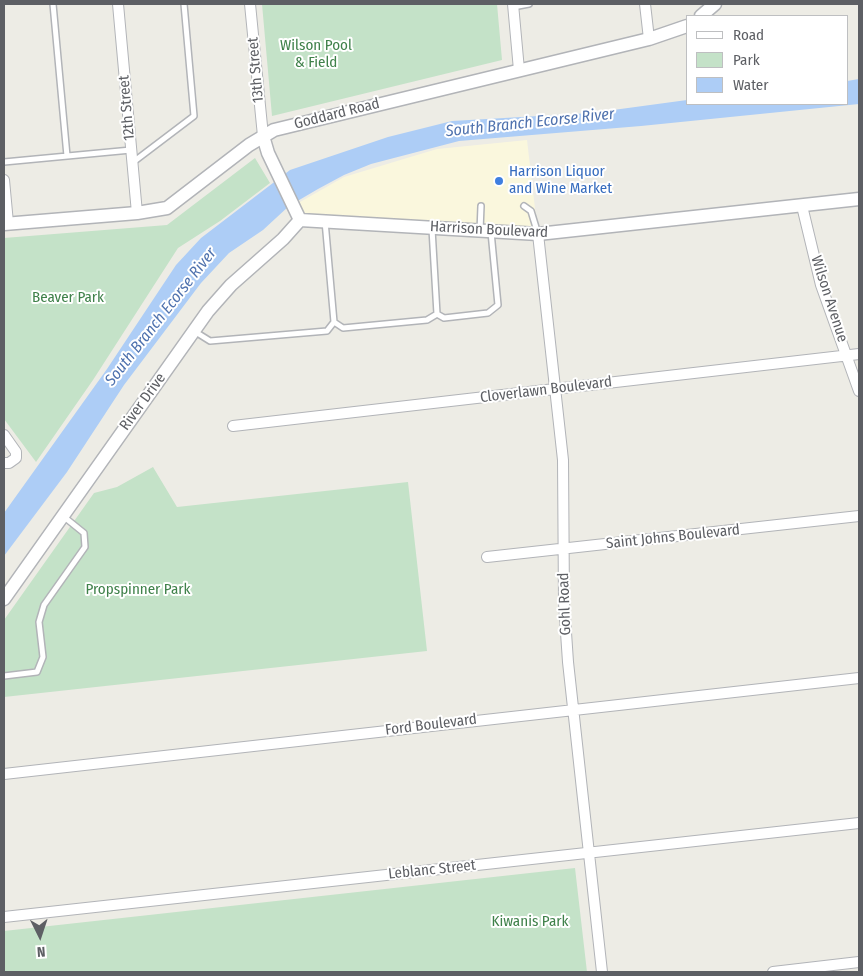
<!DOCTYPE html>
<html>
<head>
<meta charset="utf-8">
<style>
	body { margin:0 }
	#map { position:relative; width:863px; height:976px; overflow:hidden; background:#edece5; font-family:"Fira Sans Condensed",sans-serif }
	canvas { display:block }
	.frame { position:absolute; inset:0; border:5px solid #5d5f64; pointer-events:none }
	.legend { position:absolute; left:686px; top:15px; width:162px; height:90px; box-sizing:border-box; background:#fff; border:1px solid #bebfc1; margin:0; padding:6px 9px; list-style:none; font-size:15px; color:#5d5f64 }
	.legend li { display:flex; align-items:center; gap:10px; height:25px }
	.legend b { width:25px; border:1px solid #bebfc1 }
	.north { position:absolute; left:15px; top:911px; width:50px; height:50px; -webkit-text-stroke:4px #fff; paint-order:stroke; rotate:176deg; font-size:14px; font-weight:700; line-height:20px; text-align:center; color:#5d5f64 }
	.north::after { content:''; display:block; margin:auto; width:18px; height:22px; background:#5d5f64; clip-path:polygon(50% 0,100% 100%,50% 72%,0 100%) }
</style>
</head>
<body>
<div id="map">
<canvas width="863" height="976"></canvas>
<div class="frame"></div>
<ul class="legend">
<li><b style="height:6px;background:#fff"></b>Road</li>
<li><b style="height:14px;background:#c4e2c8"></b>Park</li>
<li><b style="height:14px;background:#adcdf6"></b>Water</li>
</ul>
<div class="north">N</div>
</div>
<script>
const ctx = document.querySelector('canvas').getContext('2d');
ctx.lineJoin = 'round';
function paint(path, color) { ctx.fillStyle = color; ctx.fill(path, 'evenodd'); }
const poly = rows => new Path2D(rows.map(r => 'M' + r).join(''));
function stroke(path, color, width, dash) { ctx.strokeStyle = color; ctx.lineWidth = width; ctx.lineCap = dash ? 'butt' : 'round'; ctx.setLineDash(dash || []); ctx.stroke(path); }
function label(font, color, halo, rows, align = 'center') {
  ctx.font = font + ' "Fira Sans Condensed",sans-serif'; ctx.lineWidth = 4; ctx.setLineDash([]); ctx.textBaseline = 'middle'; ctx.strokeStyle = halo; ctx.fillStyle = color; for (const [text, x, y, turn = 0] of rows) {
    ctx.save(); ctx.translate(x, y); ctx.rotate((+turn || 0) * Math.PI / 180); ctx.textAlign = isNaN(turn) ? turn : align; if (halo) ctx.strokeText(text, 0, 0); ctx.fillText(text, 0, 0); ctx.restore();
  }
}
paint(poly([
	[527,140,538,234,300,220,293,206,344,177,437,149]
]), '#faf7dd');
paint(poly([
	[262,4,497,4,502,60,272,116],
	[255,158,270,183,220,221,178,248,93,380,36,462,4,419,4,238,167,225],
	[153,467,177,507,408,482,427,651,4,697,4,620,94,493,117,487],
	[575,868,587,972,4,972,4,931]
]), '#c4e2c8');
paint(poly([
	[859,79,859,104,641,126,459,141,371,164,344,175,318,189,289,206,263,230,229,253,201,283,124,385,67,472,4,556,4,513,107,369,176,265,201,238,290,170,388,137,452,121,591,113,687,100,687,104,847,104,847,81]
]), '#adcdf6');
const service = poly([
	[53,4,67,156],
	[513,7,529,4],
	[4,162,131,150],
	[132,163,194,116,184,4],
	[524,206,531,211,538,234],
	[480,231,481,206],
	[437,314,444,318,488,313,498,305,491,232],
	[334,322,343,328,427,320,437,314,432,229],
	[194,331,210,341,327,331,334,322,325,221],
	[4,676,37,672,43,657,39,622,44,605,85,547,84,533,63,516]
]);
const minor = poly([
	[118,4,137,213],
	[250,4,263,136],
	[513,4,519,70],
	[645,4,649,39],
	[4,180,8,223],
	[802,206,821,285,859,391],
	[538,234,563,460,564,603,568,662,602,972],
	[233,426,859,354],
	[4,435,16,452,16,458,9,463,4,463],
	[487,557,859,516],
	[4,774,859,678],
	[4,917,859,823],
	[773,972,859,962]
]);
const tertiary = poly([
	[701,16,715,4],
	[263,136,268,153,300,220],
	[300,220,538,234,859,199],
	[4,224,137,213,167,208,249,145,274,130,649,39,687,26],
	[4,599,208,311,231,285,283,239,300,220]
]);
stroke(service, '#b2b4b8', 8);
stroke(minor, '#b2b4b8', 12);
stroke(tertiary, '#b2b4b8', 15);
stroke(service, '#fff', 5);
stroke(minor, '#fff', 10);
stroke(tertiary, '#fff', 12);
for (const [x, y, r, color] of [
	[499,181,5,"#3f7fe0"]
]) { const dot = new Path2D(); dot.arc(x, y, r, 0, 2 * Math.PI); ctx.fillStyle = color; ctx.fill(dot); stroke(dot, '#fff', 2); }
label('15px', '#3f814a', '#fff', [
	["Wilson Pool",316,46],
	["& Field",316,63],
	["Beaver Park",68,298],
	["Propspinner Park",138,590],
	["Kiwanis Park",530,922]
]);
label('15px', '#5d5f64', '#fff', [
	["13th Street",256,70,-95],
	["12th Street",127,108,-95],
	["Goddard Road",337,114,-14],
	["Harrison Boulevard",489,230,3],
	["Wilson Avenue",829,299,72],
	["Cloverlawn Boulevard",546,390,-7],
	["River Drive",143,402,-54],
	["Saint Johns Boulevard",673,537,-6],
	["Gohl Road",565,604,-92],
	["Ford Boulevard",431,725,-7],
	["Leblanc Street",432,870,-6]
]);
label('15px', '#366cbe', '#fff', [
	["Harrison Liquor",509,172],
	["and Wine Market",509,189]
], 'left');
label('italic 16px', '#4f72ae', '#fff', [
	["South Branch Ecorse River",530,123,-6],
	["South Branch Ecorse River",161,317,-52]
]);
</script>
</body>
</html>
